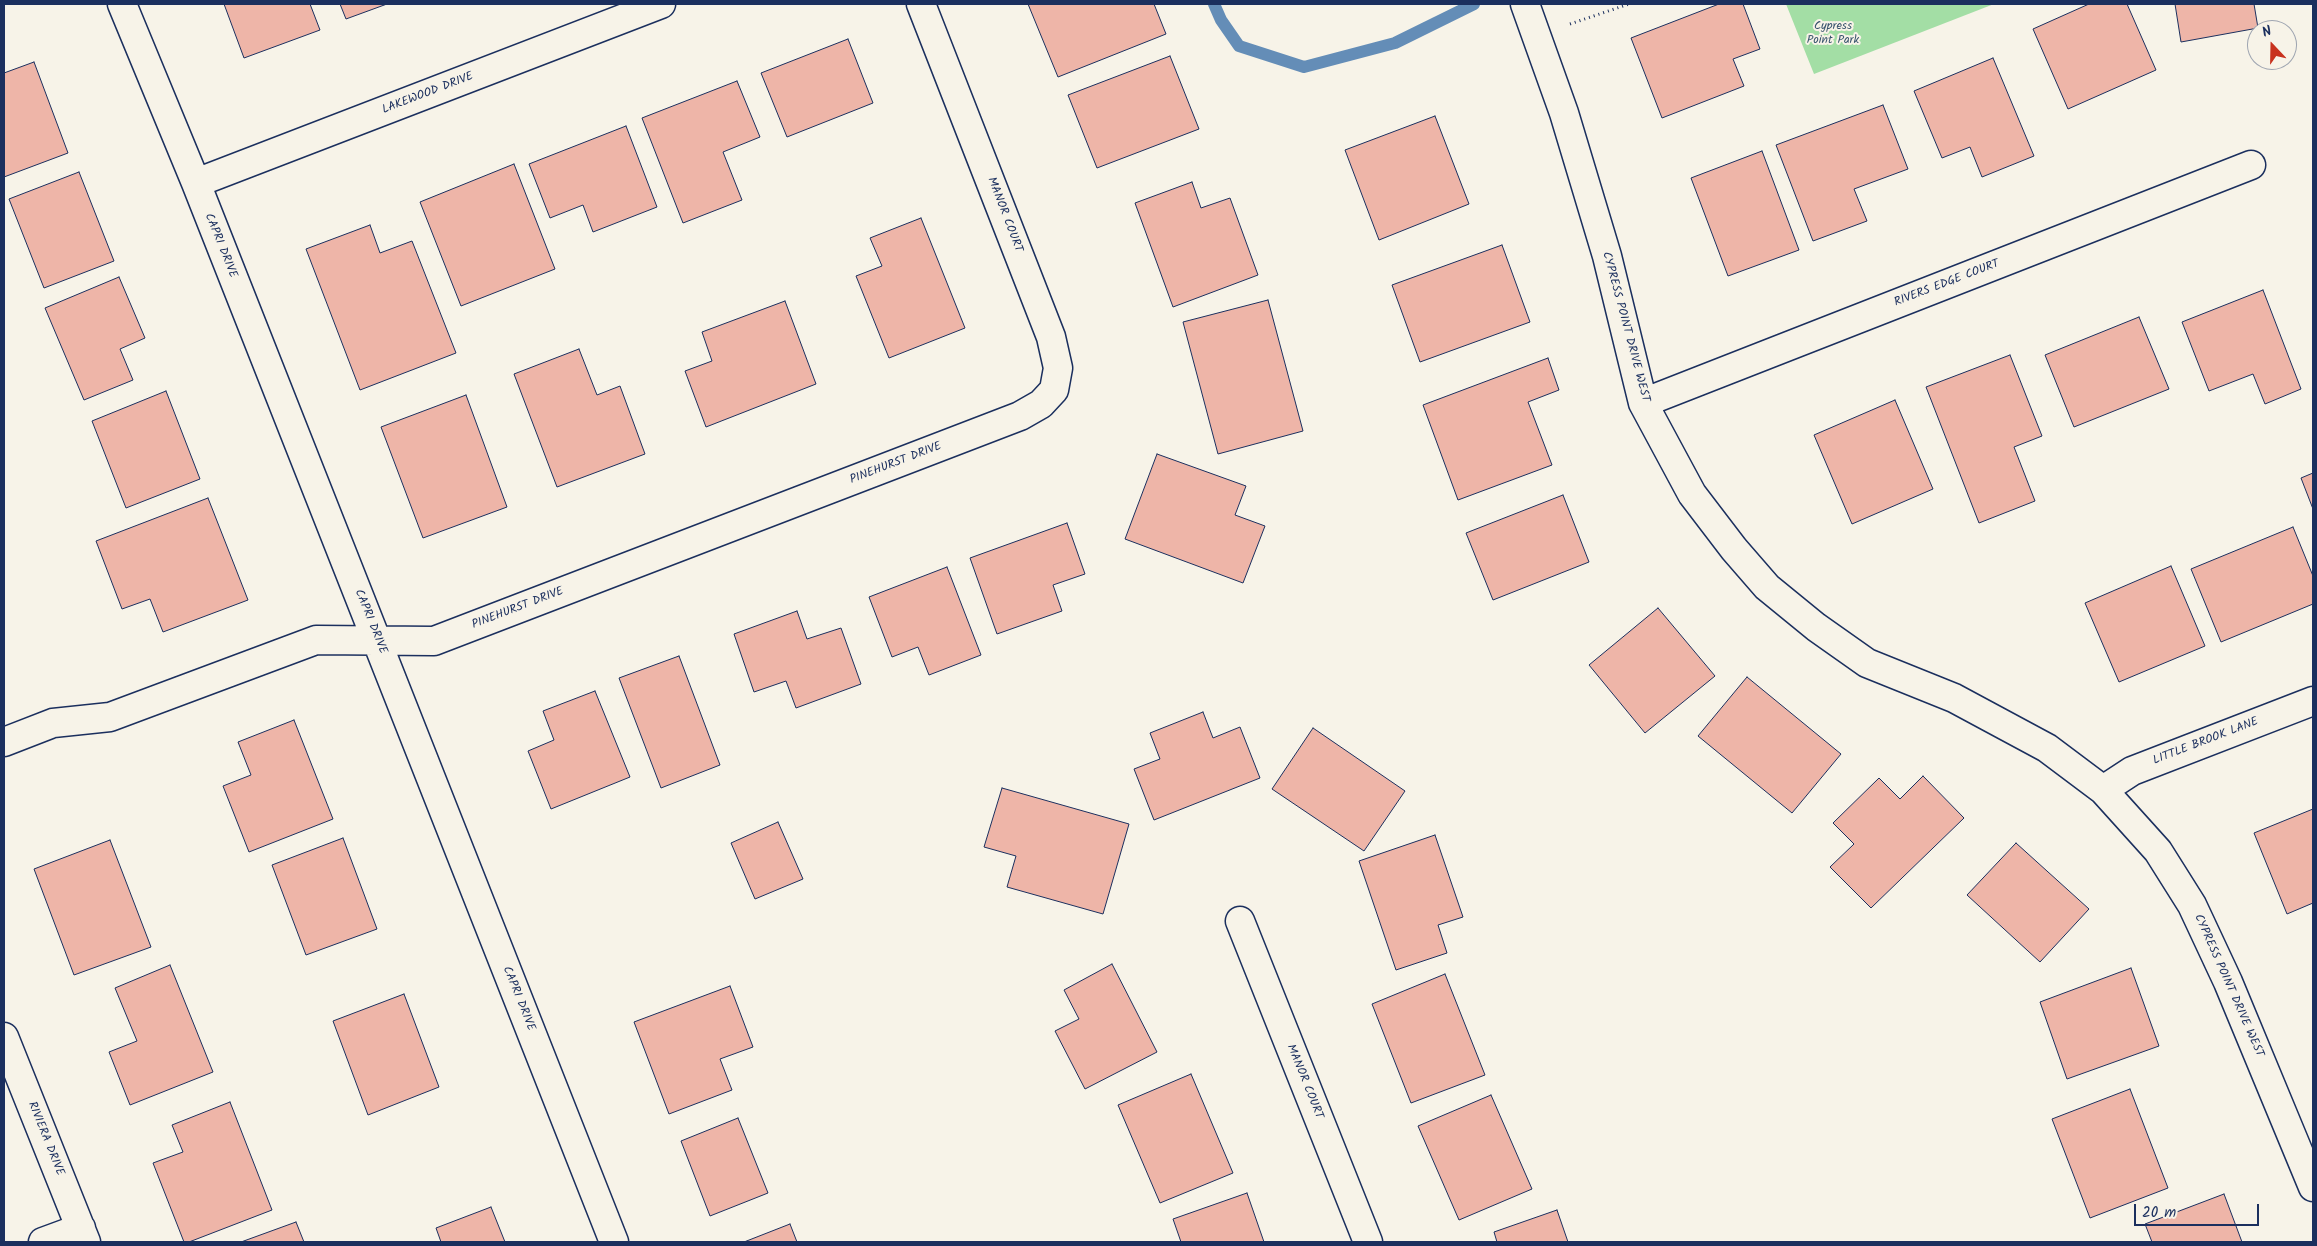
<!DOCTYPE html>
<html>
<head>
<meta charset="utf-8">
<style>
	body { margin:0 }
	#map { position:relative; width:2317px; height:1246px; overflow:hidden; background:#f7f3e8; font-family:Kalam,sans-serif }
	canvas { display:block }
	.frame { position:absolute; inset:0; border:5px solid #1b2f5e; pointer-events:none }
	.north { position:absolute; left:2247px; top:20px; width:50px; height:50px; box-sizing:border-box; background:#f7f3e8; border:1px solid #9fa5b1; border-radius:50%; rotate:339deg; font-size:14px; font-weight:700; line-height:20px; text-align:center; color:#1b2f5e }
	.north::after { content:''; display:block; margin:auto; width:18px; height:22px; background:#c8321e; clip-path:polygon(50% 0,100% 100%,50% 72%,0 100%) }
	.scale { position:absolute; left:2134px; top:1204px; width:125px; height:22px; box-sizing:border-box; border:2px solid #1b2f5e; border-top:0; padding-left:6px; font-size:15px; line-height:18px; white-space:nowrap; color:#1b2f5e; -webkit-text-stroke:4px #f7f3e8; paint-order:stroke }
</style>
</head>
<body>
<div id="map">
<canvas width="2317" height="1246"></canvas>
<div class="frame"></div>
<div class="north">N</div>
<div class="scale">20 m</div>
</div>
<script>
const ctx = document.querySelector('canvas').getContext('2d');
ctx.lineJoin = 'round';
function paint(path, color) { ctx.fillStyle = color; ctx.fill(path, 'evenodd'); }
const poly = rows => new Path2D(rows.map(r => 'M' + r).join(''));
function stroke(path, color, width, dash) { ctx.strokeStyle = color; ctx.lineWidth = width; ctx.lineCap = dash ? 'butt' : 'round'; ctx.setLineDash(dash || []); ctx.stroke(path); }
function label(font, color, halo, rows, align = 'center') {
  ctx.font = font + ' Kalam,sans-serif'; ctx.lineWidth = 4; ctx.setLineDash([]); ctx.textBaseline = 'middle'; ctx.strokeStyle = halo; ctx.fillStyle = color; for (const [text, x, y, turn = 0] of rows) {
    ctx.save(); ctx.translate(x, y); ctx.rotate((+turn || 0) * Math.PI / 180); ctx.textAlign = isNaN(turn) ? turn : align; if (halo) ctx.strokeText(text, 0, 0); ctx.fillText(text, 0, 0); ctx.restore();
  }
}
paint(poly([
	[1786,4,1994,4,1814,74]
]), '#a3dea5');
stroke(poly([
	[1214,4,1221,20,1239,46,1304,67,1395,43,1474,4]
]), '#648db7', 12);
const building = poly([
	[224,4,310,4,320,30,244,58,224,4],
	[340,4,387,4,346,19,340,4],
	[1028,4,1154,4,1166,34,1058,77,1028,4],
	[1719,4,1743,4,1760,49,1733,59,1744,86,1662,118,1631,38,1719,4],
	[2089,4,2127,4,2156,70,2068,109,2033,29,2089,4],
	[2175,4,2254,4,2258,28,2181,42,2175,4],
	[848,39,873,103,787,137,761,73,848,39],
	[1170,56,1199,129,1097,168,1068,95,1170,56],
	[1993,58,2034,156,1982,177,1970,147,1942,158,1914,91,1993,58],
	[34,62,68,153,4,177,4,73,34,62],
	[737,81,760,137,723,152,742,200,683,223,642,118,737,81],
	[1883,105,1908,169,1854,189,1867,221,1813,241,1776,145,1883,105],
	[1435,116,1469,204,1379,240,1345,150,1435,116],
	[626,126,657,207,593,232,583,205,550,218,529,164,626,126],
	[1762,151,1799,250,1728,276,1691,178,1762,151],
	[514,164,555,269,461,306,420,202,514,164],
	[79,172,114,261,44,288,9,199,79,172],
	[1192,182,1201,208,1230,198,1258,275,1173,307,1135,203,1192,182],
	[921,218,965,328,889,358,856,276,882,266,870,238,921,218],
	[370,225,380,253,412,241,456,353,360,390,306,249,370,225],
	[1502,245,1530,322,1420,362,1392,285,1502,245],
	[119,277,145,338,120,349,133,380,84,400,45,308,119,277],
	[2263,290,2301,389,2265,404,2253,374,2209,391,2182,322,2263,290],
	[1268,300,1303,431,1218,454,1183,322,1268,300],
	[785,301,816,384,706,427,685,371,712,361,702,332,785,301],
	[2139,317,2169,389,2074,427,2045,355,2139,317],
	[579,349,597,395,620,386,645,454,557,487,514,374,579,349],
	[2010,355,2042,436,2014,447,2035,501,1979,523,1926,387,2010,355],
	[1548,358,1559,390,1528,402,1552,465,1458,500,1423,405,1548,358],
	[166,391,200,479,126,508,92,421,166,391],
	[466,395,507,507,423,538,381,427,466,395],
	[1895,400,1933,489,1852,524,1814,435,1895,400],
	[1157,454,1246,486,1235,515,1265,526,1243,583,1125,539,1157,454],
	[2313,473,2313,509,2301,478,2313,473],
	[1563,495,1589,562,1493,600,1466,533,1563,495],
	[208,498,248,600,163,632,150,599,122,609,96,541,208,498],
	[1067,523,1085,574,1053,585,1062,611,997,634,970,558,1067,523],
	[2293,527,2313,576,2313,604,2221,642,2191,569,2293,527],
	[2171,566,2205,646,2119,682,2085,603,2171,566],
	[947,567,981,655,929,675,918,647,892,657,869,597,947,567],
	[1658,608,1715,676,1645,733,1589,665,1658,608],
	[797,611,807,639,841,628,861,684,796,708,786,681,754,692,734,634,797,611],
	[679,656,720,765,661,788,619,678,679,656],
	[1747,677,1841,754,1792,813,1698,736,1747,677],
	[595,691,630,777,551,809,528,751,554,740,543,711,595,691],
	[1203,712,1213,738,1240,727,1260,778,1154,820,1134,769,1160,759,1150,733,1203,712],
	[294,720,333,819,249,852,223,786,251,775,238,742,294,720],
	[1313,728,1405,791,1364,851,1272,789,1313,728],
	[1923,776,1964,818,1871,908,1830,867,1854,844,1833,823,1879,778,1900,799,1923,776],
	[1002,788,1129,824,1103,914,1007,887,1016,856,984,847,1002,788],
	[2313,809,2313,903,2287,914,2254,833,2313,809],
	[778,822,803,879,755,899,731,843,778,822],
	[1435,835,1463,917,1438,925,1447,953,1396,970,1359,861,1435,835],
	[343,838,377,929,306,955,272,865,343,838],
	[110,840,151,947,74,975,34,869,110,840],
	[2016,843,2089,909,2040,962,1967,895,2016,843],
	[1112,964,1157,1052,1085,1089,1055,1031,1079,1019,1064,990,1112,964],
	[170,965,213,1072,130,1105,109,1052,137,1041,115,988,170,965],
	[2131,968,2159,1046,2067,1079,2040,1002,2131,968],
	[1445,974,1485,1075,1411,1103,1372,1004,1445,974],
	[730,986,753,1047,720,1059,732,1090,669,1114,634,1022,730,986],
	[404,994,439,1087,368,1115,333,1021,404,994],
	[1191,1074,1233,1173,1160,1203,1118,1105,1191,1074],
	[2130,1089,2168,1188,2090,1218,2052,1119,2130,1089],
	[1491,1095,1532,1189,1459,1220,1418,1126,1491,1095],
	[230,1102,272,1210,189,1242,184,1242,153,1163,183,1152,172,1125,230,1102],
	[738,1118,768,1193,710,1216,681,1141,738,1118],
	[1247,1193,1264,1242,1181,1242,1173,1219,1247,1193],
	[2224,1194,2242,1242,2152,1242,2145,1224,2224,1194],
	[491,1207,505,1242,441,1242,436,1228,491,1207],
	[1557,1210,1568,1242,1497,1242,1494,1232,1557,1210],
	[296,1222,304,1242,241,1242,296,1222],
	[790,1224,797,1242,744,1242,790,1224]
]);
paint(building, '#eeb5a8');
stroke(building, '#1b2f5e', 1);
const minor = poly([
	[122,4,196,183,614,1242],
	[1525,4,1564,113,1607,256,1643,403,1692,494,1734,549,1767,587,1816,627,1867,663,1954,698,2047,748,2103,790,2158,851,2192,905,2228,982,2313,1187],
	[196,183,661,4],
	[1643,403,2251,165],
	[4,742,53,723,110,717,316,640,434,641,1020,416,1041,404,1054,390,1058,368,1051,337,921,4],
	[2103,790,2132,771,2313,701],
	[1240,921,1368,1242],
	[4,1037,86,1242],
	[43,1242,81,1228]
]);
stroke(minor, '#1b2f5e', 31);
stroke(poly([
	[1570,24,1629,4]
]), '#1b2f5e', 3, [1, 4]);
stroke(minor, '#f7f3e8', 28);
label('12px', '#36526c', '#f7f3e8', [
	["Cypress",1833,27],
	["Point Park",1833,41]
]);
label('12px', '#1b2f5e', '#f7f3e8', [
	["LAKEWOOD DRIVE",428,94,-21],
	["MANOR COURT",1004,215,69],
	["CAPRI DRIVE",220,246,68],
	["RIVERS EDGE COURT",1947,284,-21],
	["CYPRESS POINT DRIVE WEST",1625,327,75],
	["PINEHURST DRIVE",896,464,-21],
	["PINEHURST DRIVE",518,609,-21],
	["CAPRI DRIVE",370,622,68],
	["LITTLE BROOK LANE",2206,742,-21],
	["CYPRESS POINT DRIVE WEST",2228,986,66],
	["CAPRI DRIVE",518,999,68],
	["MANOR COURT",1304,1082,68],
	["RIVIERA DRIVE",45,1139,68]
]);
</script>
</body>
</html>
